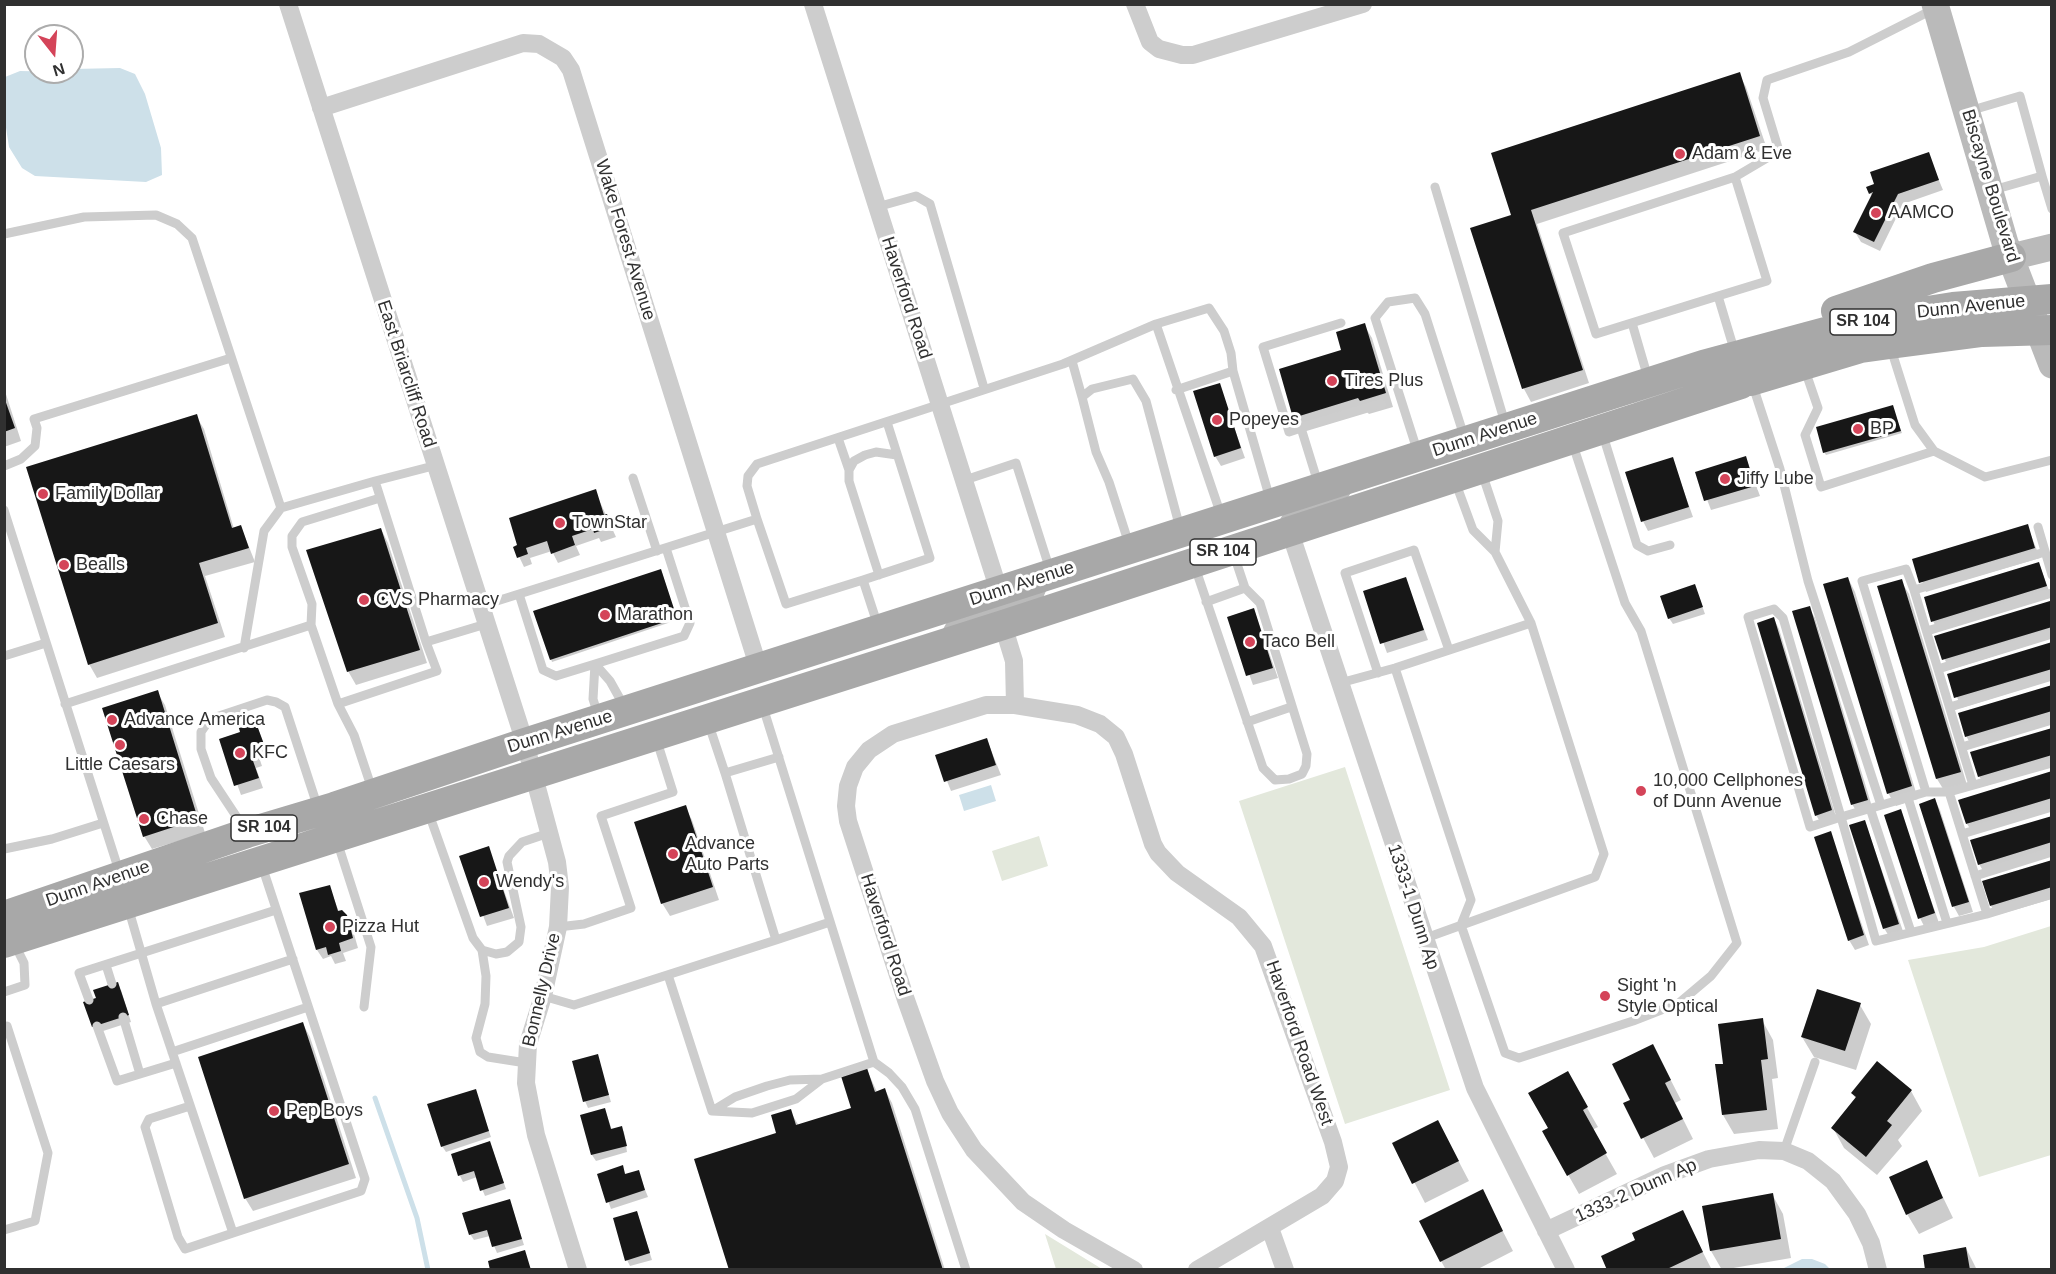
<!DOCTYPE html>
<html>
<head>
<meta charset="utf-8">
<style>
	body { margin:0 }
	#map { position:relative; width:2056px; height:1274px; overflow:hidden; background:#fff; font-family:Arial,sans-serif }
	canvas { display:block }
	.frame { position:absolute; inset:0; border:6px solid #303030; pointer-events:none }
	.north { position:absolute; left:24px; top:24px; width:60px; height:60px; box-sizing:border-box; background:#fff; border:2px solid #acacac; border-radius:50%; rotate:163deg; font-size:16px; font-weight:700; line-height:24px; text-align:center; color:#303030 }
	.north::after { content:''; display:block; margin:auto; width:21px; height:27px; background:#d44459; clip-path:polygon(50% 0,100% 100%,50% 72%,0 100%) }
</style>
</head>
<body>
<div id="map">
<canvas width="2056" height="1274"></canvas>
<div class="frame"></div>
<div class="north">N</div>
</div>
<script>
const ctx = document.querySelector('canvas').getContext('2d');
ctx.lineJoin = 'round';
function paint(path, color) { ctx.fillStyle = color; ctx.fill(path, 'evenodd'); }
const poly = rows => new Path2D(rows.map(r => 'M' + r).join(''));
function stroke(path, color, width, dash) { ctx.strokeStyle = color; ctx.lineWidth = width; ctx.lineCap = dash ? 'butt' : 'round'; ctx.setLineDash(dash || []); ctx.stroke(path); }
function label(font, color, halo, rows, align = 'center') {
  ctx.font = font + ' Arial,sans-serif'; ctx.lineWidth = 6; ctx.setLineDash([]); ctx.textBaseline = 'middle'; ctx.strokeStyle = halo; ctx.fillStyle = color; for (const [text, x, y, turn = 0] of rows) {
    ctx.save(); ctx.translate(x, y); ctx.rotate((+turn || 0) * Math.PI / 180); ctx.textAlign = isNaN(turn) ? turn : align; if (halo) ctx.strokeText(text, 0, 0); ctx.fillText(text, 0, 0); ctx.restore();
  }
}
paint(poly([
	[1345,767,1450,1090,1345,1124,1239,801],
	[1039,836,1048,866,1002,881,992,851],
	[2051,926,2051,1155,1979,1177,1908,960,1984,947],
	[1045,1234,1102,1269,1056,1269]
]), '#e3e8dc');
paint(poly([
	[120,68,135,74,145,94,161,148,162,175,146,182,35,176,22,168,9,147,5,121,5,77,20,71,72,72,72,69],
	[991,785,996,801,964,811,959,795],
	[1802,1259,1812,1259,1825,1264,1830,1269,1782,1269]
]), '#cde0e9');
paint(poly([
	[1739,74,1746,87,1767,149,1537,224,1589,383,1531,402,1524,389,1472,229,1513,216],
	[1928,154,1943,190,1903,204,1880,251,1861,242,1855,232,1873,197,1870,193],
	[1364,325,1372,338,1393,407,1369,414,1366,411,1302,430,1295,417],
	[1219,385,1245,458,1221,466,1215,456],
	[4,388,21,441,4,447],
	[1893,409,1902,433,1826,455,1824,452],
	[196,416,204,429,234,529,241,527,255,562,205,576,225,637,97,678,89,664],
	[1672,458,1693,517,1648,531,1643,521],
	[1746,458,1760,496,1711,510,1697,473],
	[595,491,616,537,601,542,599,538,576,546,580,555,558,563,552,551,530,558,532,564,524,567,515,548],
	[2027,525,2040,558,1926,592,1914,560],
	[381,529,388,543,427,663,356,685,348,671],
	[2039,564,2051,596,1938,631,1933,621],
	[662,573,677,620,552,662,535,612],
	[1405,578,1428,640,1387,653,1365,592],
	[1848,578,1855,592,1918,799,1896,806,1888,793],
	[1901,581,1909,594,1967,785,1945,792,1937,779,1879,587],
	[1695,586,1705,614,1673,624,1669,618],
	[2049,603,2052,638,1949,670,1936,637],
	[1809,608,1815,618,1873,810,1858,814,1852,804],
	[1254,610,1278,678,1253,685,1229,618],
	[1774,619,1779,629,1837,820,1822,825,1816,815],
	[2052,644,2052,680,1961,708,1949,675],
	[2052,686,2052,722,1972,746,1966,736],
	[157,692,165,705,205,833,152,849,144,836],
	[258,729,269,757,260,760,262,766,256,768,263,788,241,795,221,740],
	[2052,729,2052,766,1985,786,1979,776],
	[987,740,1001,775,951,791,937,756],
	[2052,773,2052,809,1973,833,1967,824],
	[1935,800,1940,810,1973,912,1959,916,1954,907,1921,805],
	[685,807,692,820,719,900,670,916,662,903],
	[1900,811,1939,923,1925,928,1920,918],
	[2052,817,2052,854,1985,874,1979,864],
	[1865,822,1904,934,1890,938,1884,928],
	[1830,833,1869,945,1855,950,1849,940],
	[488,847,514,918,487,926,461,857],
	[2052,862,2052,899,1997,915,1991,906],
	[329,886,339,912,352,927,358,948,343,953,346,961,335,964,331,956,323,959,317,950,301,894],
	[121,990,131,1022,97,1033,98,999],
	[1860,1005,1871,1024,1856,1070,1814,1057,1802,1037],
	[1762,1020,1773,1040,1778,1078,1772,1079,1778,1129,1734,1134,1723,1115,1724,1065],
	[303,1024,310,1037,356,1178,253,1211,245,1198],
	[597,1056,611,1102,588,1108,585,1101],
	[1663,1065,1681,1100,1675,1103,1693,1139,1654,1158,1625,1104,1632,1101],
	[867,1070,877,1092,885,1090,892,1103,945,1270,731,1270,778,1134,790,1111,799,1126,853,1109],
	[1567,1073,1598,1127,1592,1130,1617,1174,1579,1194,1544,1132,1550,1128],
	[475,1091,491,1137,446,1152,442,1146],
	[1911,1091,1922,1111,1898,1140,1902,1146,1877,1175,1844,1148,1833,1128,1856,1099,1852,1093],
	[605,1110,612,1130,621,1128,624,1132,627,1152,596,1161,592,1155],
	[1438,1122,1469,1181,1425,1203,1394,1143],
	[490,1143,506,1189,485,1196,477,1177,463,1182,460,1176],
	[1926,1162,1953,1218,1919,1234,1907,1214],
	[622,1167,626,1175,638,1172,648,1197,611,1209,599,1175],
	[1482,1191,1513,1251,1476,1270,1446,1270,1441,1261],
	[1772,1194,1783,1214,1791,1258,1722,1270,1711,1251,1703,1207],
	[510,1201,524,1245,497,1253,490,1236,474,1240,470,1234],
	[637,1212,652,1260,630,1266,627,1260],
	[1682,1212,1712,1270,1609,1270,1637,1241],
	[1966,1248,1977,1270,1927,1270]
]), '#0003');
stroke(poly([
	[375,1098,417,1218,428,1270]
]), '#cde0e9', 5);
paint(poly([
	[1740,72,1760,136,1531,210,1583,370,1522,389,1470,228,1511,215,1491,153],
	[1929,152,1939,180,1898,194,1874,242,1853,232,1873,192,1869,194,1866,187,1874,184,1870,172],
	[1365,323,1386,393,1360,401,1358,398,1293,418,1279,369,1341,350,1336,332],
	[1220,383,1241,448,1214,457,1193,391],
	[4,397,15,428,4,432],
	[1893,405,1901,431,1823,453,1816,427],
	[197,414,232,528,241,525,249,548,199,563,218,623,88,665,26,467],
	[1746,456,1755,486,1704,501,1695,472],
	[1673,457,1689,507,1641,522,1625,472],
	[596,489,604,515,607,514,612,527,594,533,593,529,572,536,575,545,551,554,547,541,526,548,528,554,517,558,513,547,517,545,509,518],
	[2028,524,2035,548,1919,583,1912,559],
	[381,528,420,650,347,672,306,550],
	[2039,562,2047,586,1931,622,1924,597],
	[661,569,677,618,550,660,533,611],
	[1406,577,1424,630,1380,644,1363,591],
	[1848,577,1912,786,1887,794,1823,584],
	[1902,579,1961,772,1936,779,1877,586],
	[1695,584,1703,607,1668,619,1660,596],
	[2050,601,2052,627,1942,660,1934,636],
	[1810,606,1868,800,1851,805,1792,611],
	[1254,608,1273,668,1246,676,1227,617],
	[1774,617,1832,810,1815,816,1757,623],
	[2052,642,2052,669,1954,698,1947,674],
	[2052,685,2052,711,1965,737,1958,713],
	[158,690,198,819,143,837,102,708],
	[253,720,256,728,258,728,265,747,255,750,257,756,252,758,259,778,234,786,219,739,240,732,238,725],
	[2052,728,2052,755,1978,777,1970,752],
	[987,738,996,765,944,782,935,755],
	[2052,771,2052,798,1966,824,1958,800],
	[1935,798,1969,902,1952,907,1919,804],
	[686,805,713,887,661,904,634,822],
	[1901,809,1935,913,1918,919,1884,815],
	[2052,816,2052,842,1978,865,1970,840],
	[1865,820,1899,924,1883,929,1849,825],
	[1831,831,1864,935,1848,941,1814,837],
	[489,846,509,908,480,917,459,856],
	[2052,860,2052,887,1990,906,1982,881],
	[330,885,338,911,342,910,347,915,353,938,339,943,341,951,328,955,326,947,316,950,299,893],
	[118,982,129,1015,92,1027,83,1002,96,998,93,990],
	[1817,989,1861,1003,1845,1051,1801,1037],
	[1763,1018,1768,1059,1761,1060,1767,1110,1722,1115,1715,1064,1723,1064,1718,1024],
	[303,1022,349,1164,244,1199,198,1057],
	[1653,1044,1671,1080,1665,1083,1683,1119,1641,1139,1623,1103,1630,1100,1612,1064],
	[598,1054,609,1095,583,1102,572,1061],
	[1877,1061,1912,1090,1887,1121,1892,1125,1866,1157,1831,1128,1856,1097,1851,1093],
	[867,1068,875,1092,885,1088,943,1270,729,1270,694,1159,776,1133,771,1115,791,1109,796,1125,851,1108,841,1076],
	[1568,1071,1588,1107,1583,1110,1607,1153,1567,1176,1542,1131,1548,1128,1528,1093],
	[476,1089,489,1131,441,1147,427,1104],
	[605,1108,611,1129,622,1126,627,1146,591,1155,580,1115],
	[1438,1120,1459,1161,1412,1184,1392,1143],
	[490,1141,504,1183,480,1191,474,1171,458,1176,451,1154],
	[1927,1160,1943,1198,1906,1215,1889,1177],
	[623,1165,625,1174,639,1170,645,1190,606,1203,597,1174],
	[1483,1189,1503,1231,1440,1262,1419,1221],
	[1773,1193,1781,1239,1710,1251,1702,1206],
	[510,1199,522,1239,492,1247,487,1230,469,1235,462,1213],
	[1683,1210,1703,1252,1665,1270,1607,1270,1601,1256,1635,1240,1632,1233],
	[637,1211,650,1253,625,1261,613,1218],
	[1966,1247,1970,1270,1925,1270,1923,1255],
	[525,1250,531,1270,490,1270,488,1261]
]), '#171717');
stroke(poly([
	[1969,111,2020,96,2042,176],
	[1735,177,1779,151,1763,98,1767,80,1849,52,1934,9],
	[1435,187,1505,423],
	[1993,190,2042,176,2052,209],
	[877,207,916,196,930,204,984,388],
	[4,234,84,217,156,215,177,224,192,238,281,508],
	[1718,296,1596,334,1563,233,1735,177,1767,281,1718,296,1733,346],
	[1632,323,1648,378],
	[1156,324,1221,515],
	[1891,349,1915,425,1934,451,1985,477,2052,460],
	[1072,361,1082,397],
	[1805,370,1818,408,1805,435,1821,487,1934,451],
	[1753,386,1780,469,1808,581,1881,805],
	[1176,390,1233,371],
	[1301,428,1289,432,1263,347,1341,323],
	[1602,432,1637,545,1648,551,1670,545],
	[838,438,849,470],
	[1418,453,1375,318,1388,302,1415,298,1425,314,1464,436],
	[4,466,21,459,35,446,37,428,34,419,231,358],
	[1482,473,1498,521,1495,552],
	[633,478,657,551],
	[965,480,1016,463,1050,570],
	[375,481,437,465],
	[1318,483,1301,428,1381,404],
	[4,510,120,874],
	[757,519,786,604,863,580,878,626],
	[2038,527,2052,575],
	[1129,544,1109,482,1096,452,1082,397,1092,389,1133,379,1146,401,1180,528],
	[1195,567,1263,768,1275,780,1289,779,1302,774,1306,766,1307,754,1260,603,1245,588,1234,555],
	[879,575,849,481,849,470,854,461,865,455,876,452,897,455],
	[863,580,930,558,887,422],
	[1914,590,1906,569,1862,581,1926,792],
	[519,594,543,670,556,676,595,664,684,636,690,623,666,548],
	[1206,602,1245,588],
	[481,606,757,519,747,486,748,476,757,464,1063,364,1156,324,1209,308,1224,331,1231,353,1233,371,1270,499],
	[311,625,312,604,292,547,292,536,302,522,380,498],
	[1927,631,2052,593],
	[244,648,264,531,281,508,375,481,426,642],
	[4,656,46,643],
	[1395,668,1471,900,1461,925,1505,1053,1519,1058,1633,1021,1679,1003,1711,976,1737,943,1641,631,1625,603,1572,442],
	[1938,669,2052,634],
	[1378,673,1345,573,1414,550,1449,650],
	[1340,683,1395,668,1531,623],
	[65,704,311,625,338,704,437,671,426,642,486,624],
	[338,704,354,735,372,789],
	[763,707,874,1062,889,1073,902,1087,915,1109,966,1270],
	[1950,707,2052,676],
	[598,715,593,699,595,664,610,681,624,706],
	[708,722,725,773],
	[1247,722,1291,707],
	[1962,747,2052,720],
	[1973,785,1914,590,2045,552],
	[1949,792,1987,914,2052,894],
	[1908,798,1947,923],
	[1870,808,1911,932],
	[428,811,473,938,482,950,496,954,507,952,519,942,521,927,507,862,509,856,522,842,549,833],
	[244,828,211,778,201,749,201,732,210,719,267,700,276,702,285,707,318,808],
	[1962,834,2052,807],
	[337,841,371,947,364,1007],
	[4,849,52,839,103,823],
	[1975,876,2052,852],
	[128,907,156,1004,233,1233,185,1249,178,1237,145,1127,149,1119,190,1106],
	[1987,914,1876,941,1841,817,1810,827,1748,617,1774,609,1783,618,1841,817,1926,792,1949,792,2052,763],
	[558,927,584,924,631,908,601,816,673,792,656,738],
	[1423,939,1595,877,1604,854,1531,623,1495,552,1473,530,1455,481],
	[776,940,830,922],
	[482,950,486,976,485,1004,476,1038,480,1052,488,1057,526,1063],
	[106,965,112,984],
	[668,975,712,1111,752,1113,796,1099,822,1079,874,1062],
	[4,992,25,985,24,963,14,943],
	[543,996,574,1005,776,940,725,773,779,757],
	[89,1000,79,973,276,910],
	[156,1004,293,959],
	[123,1017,140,1074],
	[97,1026,117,1081,176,1063],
	[172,1052,308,1007],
	[712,1111,735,1097,767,1086,790,1080,822,1079],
	[1784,1151,1815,1062],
	[4,1230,35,1221,48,1153,7,1026],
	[233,1233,361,1191,365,1179,262,866]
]), '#cdcdcd', 9);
stroke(poly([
	[288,4,525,743,557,862,560,887,558,927,543,996,528,1044,526,1083,536,1135,578,1270],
	[813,4,999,591],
	[1135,4,1150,42,1159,49,1182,55,1193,55,1363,4],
	[321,108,523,43,539,44,563,58,571,70,759,669],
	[1290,532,1475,1088,1566,1270],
	[1003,625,1014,661,1015,705],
	[1270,1228,1285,1270],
	[1546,1231,1665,1175,1709,1159,1759,1150,1784,1151,1808,1161,1833,1181,1857,1214,1871,1243,1878,1270],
	[1134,1270,1064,1230,1023,1202,974,1150,950,1113,935,1081,906,1000,848,821,846,806,848,786,855,767,869,750,893,734,986,705,1015,705,1077,715,1100,724,1116,737,1124,754,1153,844,1158,853,1177,873,1239,917,1263,946,1333,1142,1339,1167,1335,1181,1322,1196,1197,1270]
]), '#cdcdcd', 18);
stroke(poly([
	[1935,4,2005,243,2052,365],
	[2011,257,2052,247],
	[1290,529,1297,517,1333,497,1342,481],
	[1003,625,1001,617,1004,610,1030,594,1036,580],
	[952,641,960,626,995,606,999,600,999,591]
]), '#bababa', 27);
stroke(poly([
	[1836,311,1933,278,2011,257],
	[1751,381,1861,348,1890,344,1982,332,2052,330],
	[4,916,247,833,334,807,525,743,1703,365,1870,320,1953,307,2052,299],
	[4,943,1003,625,1741,384]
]), '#a8a8a8', 30);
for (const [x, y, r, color] of [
	[1680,154,6,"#d44459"],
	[1876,213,6,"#d44459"],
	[1332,381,6,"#d44459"],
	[1217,420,6,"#d44459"],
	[1858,429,6,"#d44459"],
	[1725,479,6,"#d44459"],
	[43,494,6,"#d44459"],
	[560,523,6,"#d44459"],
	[64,565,6,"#d44459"],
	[364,600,6,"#d44459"],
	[605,615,6,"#d44459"],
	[1250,642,6,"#d44459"],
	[112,720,6,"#d44459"],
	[120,745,6,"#d44459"],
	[240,753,6,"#d44459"],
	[1641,791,6,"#d44459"],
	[144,819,6,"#d44459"],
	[673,854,6,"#d44459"],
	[484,882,6,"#d44459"],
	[330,927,6,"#d44459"],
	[1605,996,6,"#d44459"],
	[274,1111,6,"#d44459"]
]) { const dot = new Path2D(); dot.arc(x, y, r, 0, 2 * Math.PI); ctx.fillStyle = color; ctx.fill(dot); stroke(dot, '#fff', 2); }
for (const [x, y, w] of [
	[1863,322,66],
	[1223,552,66],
	[264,828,66]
]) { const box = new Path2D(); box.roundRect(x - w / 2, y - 13, w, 26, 4.5); ctx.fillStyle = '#fff'; ctx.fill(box); stroke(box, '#303030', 1.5); }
label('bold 16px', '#303030', null, [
	["SR 104",1863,322],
	["SR 104",1223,552],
	["SR 104",264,828]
]);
label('18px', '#303030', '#fff', [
	["Adam & Eve",1692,154],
	["AAMCO",1888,213],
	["Tires Plus",1344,381],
	["Popeyes",1229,420],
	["BP",1870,429],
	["Jiffy Lube",1737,479],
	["Family Dollar",55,494],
	["TownStar",572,523],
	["Bealls",76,565],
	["CVS Pharmacy",376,600],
	["Marathon",617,615],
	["Taco Bell",1262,642],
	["Advance America",124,720],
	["KFC",252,753],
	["Little Caesars",120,765,"center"],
	["10,000 Cellphones",1653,781],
	["of Dunn Avenue",1653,802],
	["Chase",156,819],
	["Advance",685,844],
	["Auto Parts",685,865],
	["Wendy's",496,882],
	["Pizza Hut",342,927],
	["Sight 'n",1617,986],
	["Style Optical",1617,1007],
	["Pep Boys",286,1111]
], 'left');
label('18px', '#303030', '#fff', [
	["Biscayne Boulevard",1990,186,73],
	["Wake Forest Avenue",625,240,73],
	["Haverford Road",906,298,72],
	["Dunn Avenue",1971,307,-6],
	["East Briarcliff Road",406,374,72],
	["Dunn Avenue",1485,435,-18],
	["Dunn Avenue",1022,584,-18],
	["Dunn Avenue",560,732,-17],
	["Dunn Avenue",98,884,-19],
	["1333-1 Dunn Ap",1413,907,72],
	["Haverford Road",885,935,72],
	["Bonnelly Drive",542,990,-77],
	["Haverford Road West",1299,1043,71],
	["1333-2 Dunn Ap",1636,1191,-24]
]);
</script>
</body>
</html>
